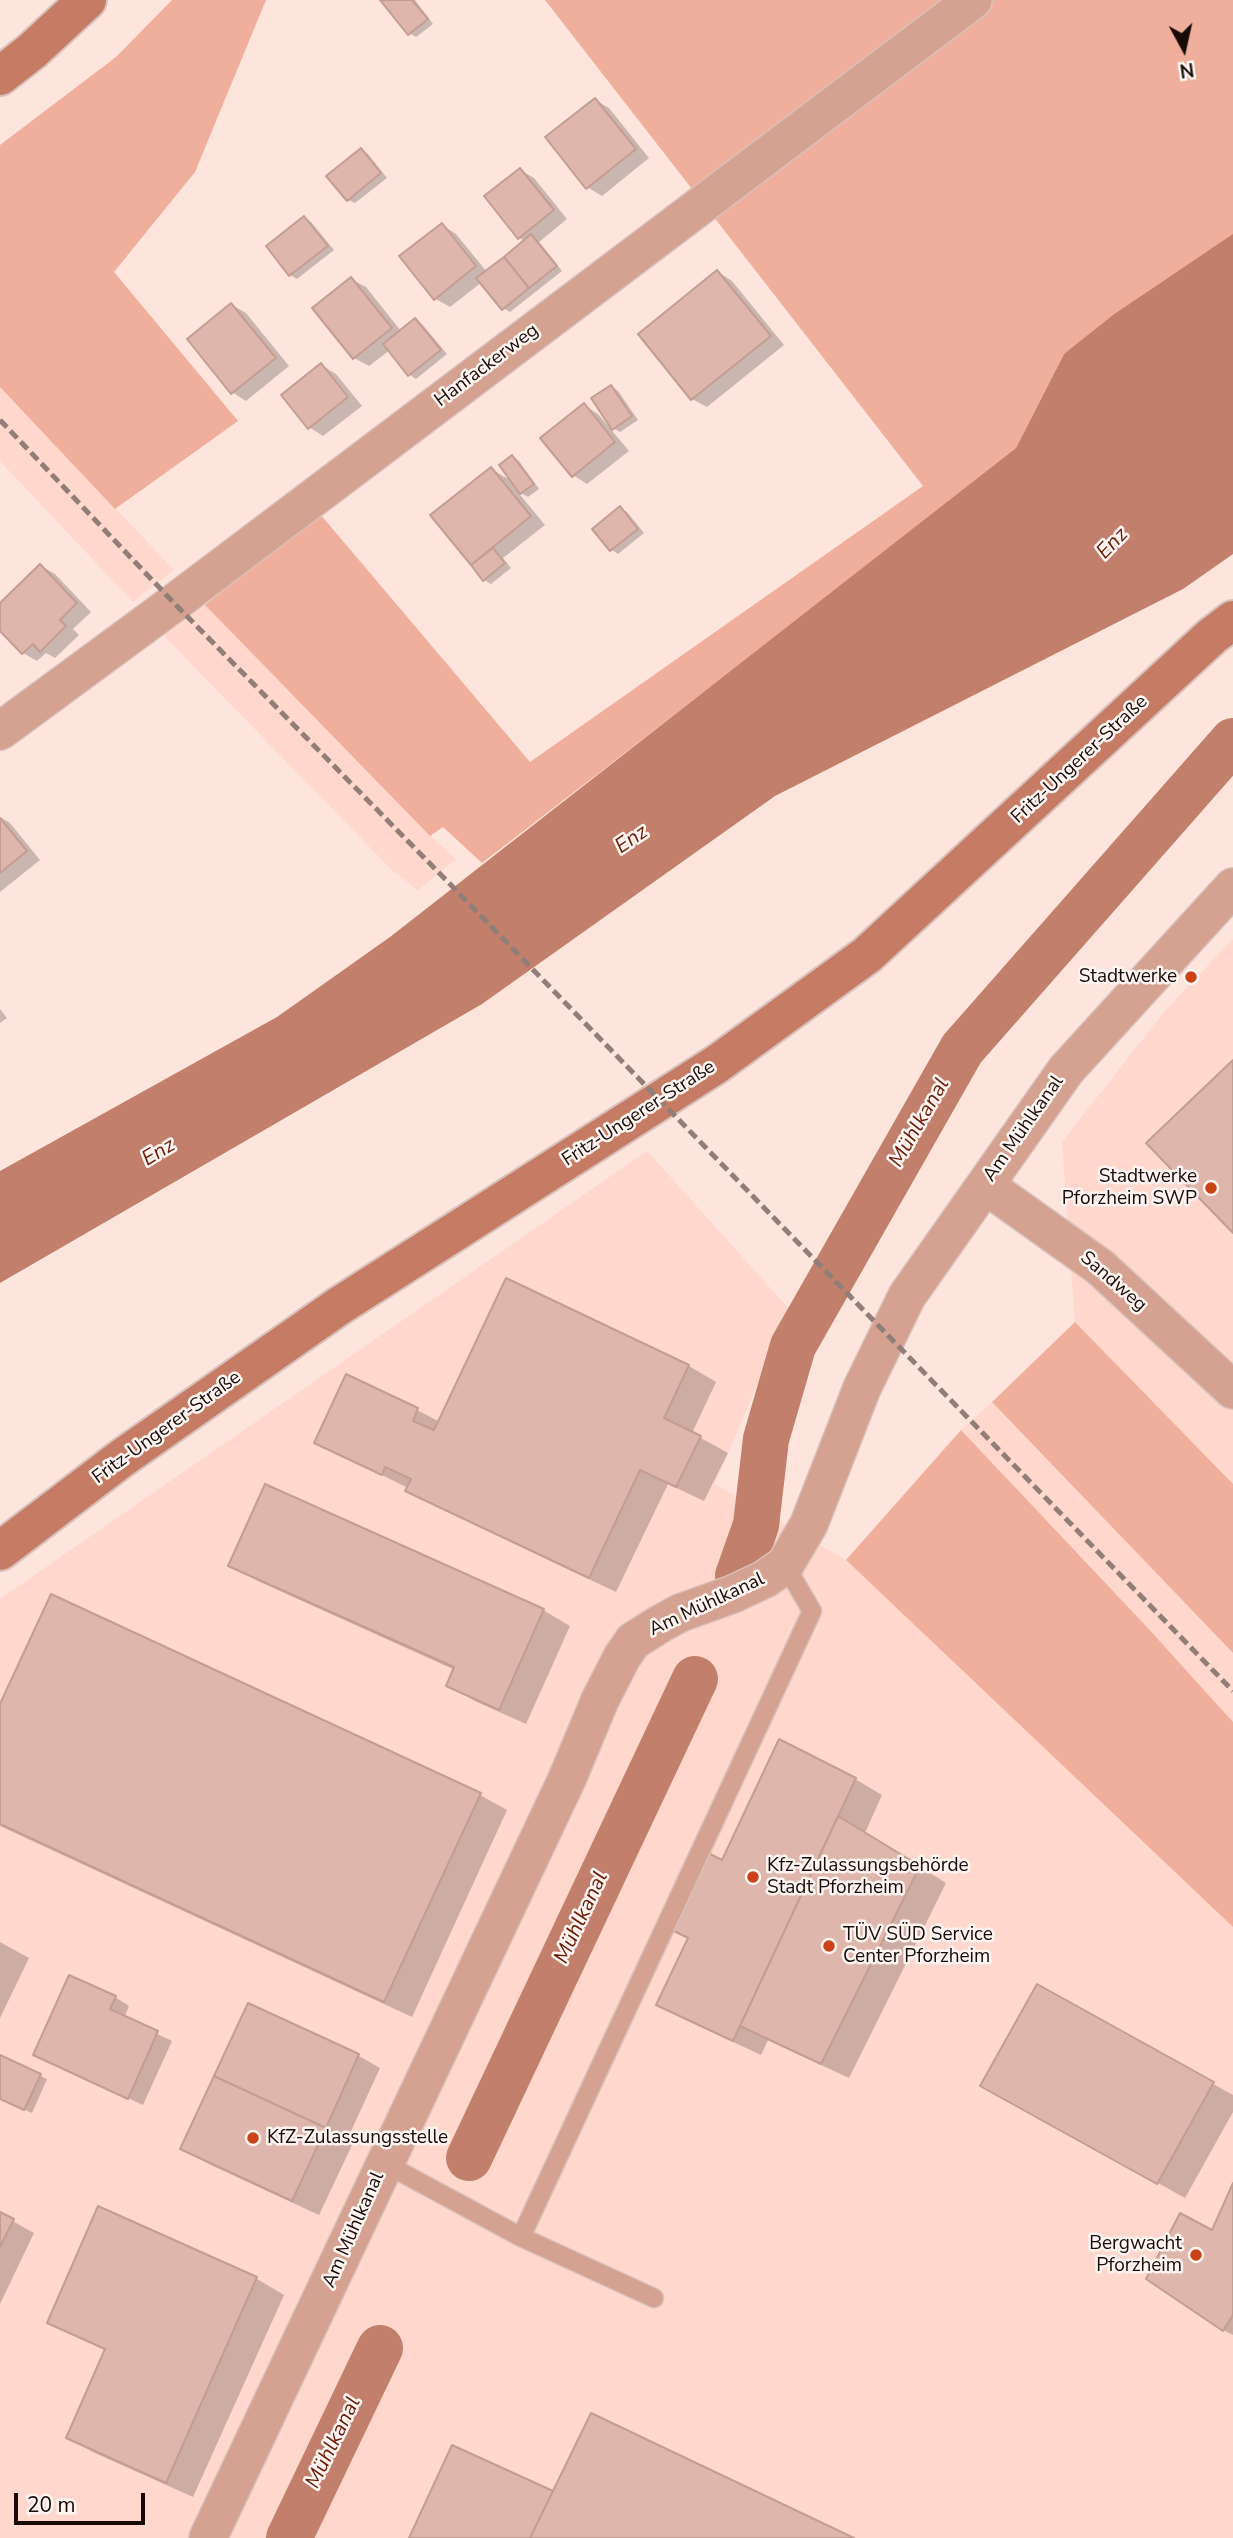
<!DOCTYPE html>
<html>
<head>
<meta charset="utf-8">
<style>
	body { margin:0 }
	#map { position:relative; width:1233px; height:2538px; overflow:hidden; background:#fde4dd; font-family:"Nunito Sans",sans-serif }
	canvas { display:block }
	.north { position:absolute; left:1149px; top:14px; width:70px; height:70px; -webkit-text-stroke:5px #fef5f3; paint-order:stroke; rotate:172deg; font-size:19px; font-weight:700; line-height:28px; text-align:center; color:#180b07 }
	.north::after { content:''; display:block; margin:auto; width:24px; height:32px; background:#180b07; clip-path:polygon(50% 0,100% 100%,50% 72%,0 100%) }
	.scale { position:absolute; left:14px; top:2493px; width:131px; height:32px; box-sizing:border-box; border:4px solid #180b07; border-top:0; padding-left:9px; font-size:21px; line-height:24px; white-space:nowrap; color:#180b07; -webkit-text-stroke:5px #fef5f3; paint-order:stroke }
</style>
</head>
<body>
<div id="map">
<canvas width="1233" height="2538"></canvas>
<div class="north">N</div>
<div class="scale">20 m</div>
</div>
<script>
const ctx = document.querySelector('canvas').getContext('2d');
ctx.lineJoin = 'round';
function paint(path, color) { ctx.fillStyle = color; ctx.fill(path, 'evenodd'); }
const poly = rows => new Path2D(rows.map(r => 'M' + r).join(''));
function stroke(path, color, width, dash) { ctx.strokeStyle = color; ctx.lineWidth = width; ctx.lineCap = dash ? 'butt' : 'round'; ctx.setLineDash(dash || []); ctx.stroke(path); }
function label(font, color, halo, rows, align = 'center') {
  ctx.font = font + ' "Nunito Sans",sans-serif'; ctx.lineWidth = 5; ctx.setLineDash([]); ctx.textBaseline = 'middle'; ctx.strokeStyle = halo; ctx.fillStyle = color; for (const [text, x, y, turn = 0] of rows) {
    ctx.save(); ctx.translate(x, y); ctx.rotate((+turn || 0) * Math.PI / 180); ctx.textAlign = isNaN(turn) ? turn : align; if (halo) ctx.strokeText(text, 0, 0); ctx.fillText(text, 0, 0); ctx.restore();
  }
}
paint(poly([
	[0,387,174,570,133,602,0,461],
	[205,605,430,836,456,859,418,890,392,870,164,636],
	[1233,939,1233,1484,1075,1322,1062,1142,1164,1012],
	[647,1151,789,1309,715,1484,846,1560,1233,1927,1233,2538,0,2538,0,1599],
	[992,1402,1233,1653,1233,1722,1146,1626,961,1430]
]), '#ffd7cc');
paint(poly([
	[172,0,266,0,195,172,114,272,238,421,115,509,0,387,0,145,116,57],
	[545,0,1233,0,1233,237,1064,354,1016,448,783,631,482,863,443,827,430,836,205,605,320,514,530,762,923,486],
	[1075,1322,1233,1484,1233,1653,992,1402],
	[961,1430,1146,1626,1233,1722,1233,1927,846,1560]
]), '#f0af9c');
paint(poly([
	[1233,234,1233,554,1183,589,775,796,482,1004,0,1283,0,1171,277,1017,390,937,1016,448,1064,354,1113,315]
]), '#c17f6c');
paint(poly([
	[383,0,415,0,433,24,416,37,409,33],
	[595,100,609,108,649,158,602,196,587,187],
	[361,150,368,154,387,178,355,203,348,200],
	[520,170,534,178,567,219,539,242,562,271,510,312,503,308,482,282,450,307,436,299,402,257,442,225,456,234,487,272,525,241,519,238],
	[304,218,311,222,334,250,297,279,290,275,268,247],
	[718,272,732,281,784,345,707,407,692,399],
	[351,279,366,287,401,331,416,320,422,324,447,354,416,379,410,375,390,350,369,366,354,358,314,308],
	[232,305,246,313,289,366,246,401,232,392],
	[321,365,336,374,362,406,323,436,309,427],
	[612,387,618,391,638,420,620,432,610,426],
	[584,405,598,414,629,451,587,484,573,475],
	[512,457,519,461,539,489,528,497,517,491,545,525,503,558,511,568,491,584,484,580,433,515,491,469,512,481],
	[620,508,627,512,644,533,618,554,612,550,594,529],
	[41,566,55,574,91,612,73,629,79,635,55,658,46,653,37,661,23,653,0,628,0,605],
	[0,817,10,823,40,860,0,892],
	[0,1009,7,1018,0,1023],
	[507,1280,689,1366,716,1382,692,1433,728,1453,704,1501,668,1484,616,1592,435,1506,408,1488,316,1442,417,1410,440,1422],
	[230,1565,543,1610,570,1626,526,1724,475,1701,448,1685,455,1670,258,1581],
	[52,1596,480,1795,507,1810,412,2017,0,1826,0,1709],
	[855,1779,882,1795,865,1833,946,1883,849,2078,768,2040,761,2055,686,2020,659,2004,722,1863],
	[0,1942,29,1958,0,2018],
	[1038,1986,1233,2095,1233,2112,1185,2198,1010,2101],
	[115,1997,129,2006,124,2018,172,2041,143,2105,49,2062],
	[248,2005,359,2056,380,2068,346,2142,352,2145,319,2215,209,2164,182,2148],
	[0,2057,47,2079,32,2113,0,2098],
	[1233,2187,1233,2335,1223,2330,1213,2232],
	[99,2209,257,2279,284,2295,193,2497,95,2453,68,2438,106,2351,49,2322],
	[0,2214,34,2233,0,2304]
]), '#0003');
stroke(poly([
	[738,1576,756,1525,766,1439,793,1346,962,1049,1233,741],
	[469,2158,695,1679],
	[289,2538,380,2348]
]), '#c17f6c', 46);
const building = poly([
	[380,0,412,0,428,19,408,35,380,0],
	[595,98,636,149,586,189,545,137,595,98],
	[361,148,381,173,347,201,326,176,361,148],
	[520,168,554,210,518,239,484,196,520,168],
	[304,216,328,246,289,276,266,246,304,216],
	[442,223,476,266,434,300,399,256,442,223],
	[531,234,557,266,529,288,504,257,531,234],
	[504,257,529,288,502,310,476,278,504,257],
	[717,270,771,336,691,400,638,334,717,270],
	[351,277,392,328,353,359,312,308,351,277],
	[231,303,276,358,231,394,187,339,231,303],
	[415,318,441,350,408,376,383,344,415,318],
	[321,363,348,397,308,429,281,395,321,363],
	[611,385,632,416,612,430,591,398,611,385],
	[584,403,615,442,572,477,540,438,584,403],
	[512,455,534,484,520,494,499,465,512,455],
	[491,467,531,516,471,565,430,515,491,467],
	[620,506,638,529,610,551,592,529,620,506],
	[493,548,505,563,483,581,471,565,493,548],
	[40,564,77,603,60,620,66,626,40,652,33,644,22,654,0,631,0,603,40,564],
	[0,818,27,851,0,873,0,818],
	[1233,1060,1233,1233,1146,1143,1233,1060],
	[506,1278,689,1365,664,1418,701,1436,676,1487,640,1470,589,1578,405,1491,411,1479,385,1467,382,1475,314,1443,346,1374,418,1408,413,1421,434,1430,506,1278],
	[265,1484,544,1609,499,1710,446,1686,454,1667,228,1566,265,1484],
	[51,1594,481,1793,384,2002,0,1824,0,1704,51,1594],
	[779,1739,856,1778,733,2041,656,2005,688,1938,672,1930,708,1853,722,1860,779,1739],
	[838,1816,920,1866,821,2064,740,2026,838,1816],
	[69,1975,116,1996,110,2009,158,2031,128,2099,33,2055,69,1975],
	[1037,1984,1214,2082,1157,2184,980,2086,1037,1984],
	[248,2003,359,2054,326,2128,214,2076,248,2003],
	[0,2055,41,2074,24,2110,0,2099,0,2055],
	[214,2076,326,2128,292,2201,180,2149,214,2076],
	[1233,2183,1233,2315,1223,2331,1146,2279,1180,2213,1212,2230,1233,2183],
	[98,2206,257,2277,166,2483,66,2438,105,2349,47,2323,98,2206],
	[0,2212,14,2219,0,2247,0,2212],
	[591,2413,854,2538,530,2538,591,2413],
	[452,2445,553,2491,530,2538,409,2538,452,2445]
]);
paint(building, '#deb6ab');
stroke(building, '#c49d92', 2);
const lane = poly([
	[384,2163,521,2237,812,1611,785,1565],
	[521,2237,654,2298]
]);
const street = poly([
	[0,731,174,603,973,0],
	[985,1185,1100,1267,1233,1390],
	[208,2538,567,1779,600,1700,622,1657,633,1641,660,1624,680,1613,733,1594,765,1579,785,1565,809,1524,862,1388,907,1296,1066,1070,1233,887]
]);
const secondary = poly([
	[0,76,32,51,87,0],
	[0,1551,122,1458,339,1306,717,1064,867,955,1212,636,1233,620]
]);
stroke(lane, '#d8c1bb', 21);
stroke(street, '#d8c1bb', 40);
stroke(secondary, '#d8c1bb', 42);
stroke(lane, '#d5a191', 18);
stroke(street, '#d5a191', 37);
stroke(secondary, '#c67b65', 38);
stroke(poly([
	[0,420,174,603,449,883,1233,1691]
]), '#917e78', 5, [10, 5]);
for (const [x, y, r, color] of [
	[1191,977,7,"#ca4215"],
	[1211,1188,7,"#ca4215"],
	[753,1877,7,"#ca4215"],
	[829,1946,7,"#ca4215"],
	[253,2138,7,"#ca4215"],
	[1196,2255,7,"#ca4215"]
]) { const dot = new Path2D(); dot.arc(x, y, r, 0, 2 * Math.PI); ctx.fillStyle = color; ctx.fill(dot); stroke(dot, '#fef5f3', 2.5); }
label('19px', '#180b07', '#fef5f3', [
	["Hanfackerweg",487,366,-37],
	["Fritz-Ungerer-Straße",1080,760,-43],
	["Fritz-Ungerer-Straße",639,1114,-33],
	["Am Mühlkanal",1024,1129,-55],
	["Sandweg",1113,1282,41],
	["Fritz-Ungerer-Straße",167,1428,-36],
	["Am Mühlkanal",707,1605,-25],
	["Am Mühlkanal",354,2230,-66]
]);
label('19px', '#180b07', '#fef5f3', [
	["Stadtwerke",1177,977],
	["Stadtwerke",1197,1177],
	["Pforzheim SWP",1197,1199],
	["Kfz-Zulassungsbehörde",767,1866,"left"],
	["Stadt Pforzheim",767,1888,"left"],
	["TÜV SÜD Service",843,1935,"left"],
	["Center Pforzheim",843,1957,"left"],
	["KfZ-Zulassungsstelle",267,2138,"left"],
	["Bergwacht",1182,2244],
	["Pforzheim",1182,2266]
], 'right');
label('italic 21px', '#6b1b01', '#fef5f3', [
	["Enz",1113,544,-46],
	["Enz",632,840,-34],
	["Mühlkanal",920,1123,-60],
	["Enz",159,1153,-31],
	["Mühlkanal",582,1918,-65],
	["Mühlkanal",334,2443,-64]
]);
</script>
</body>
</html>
